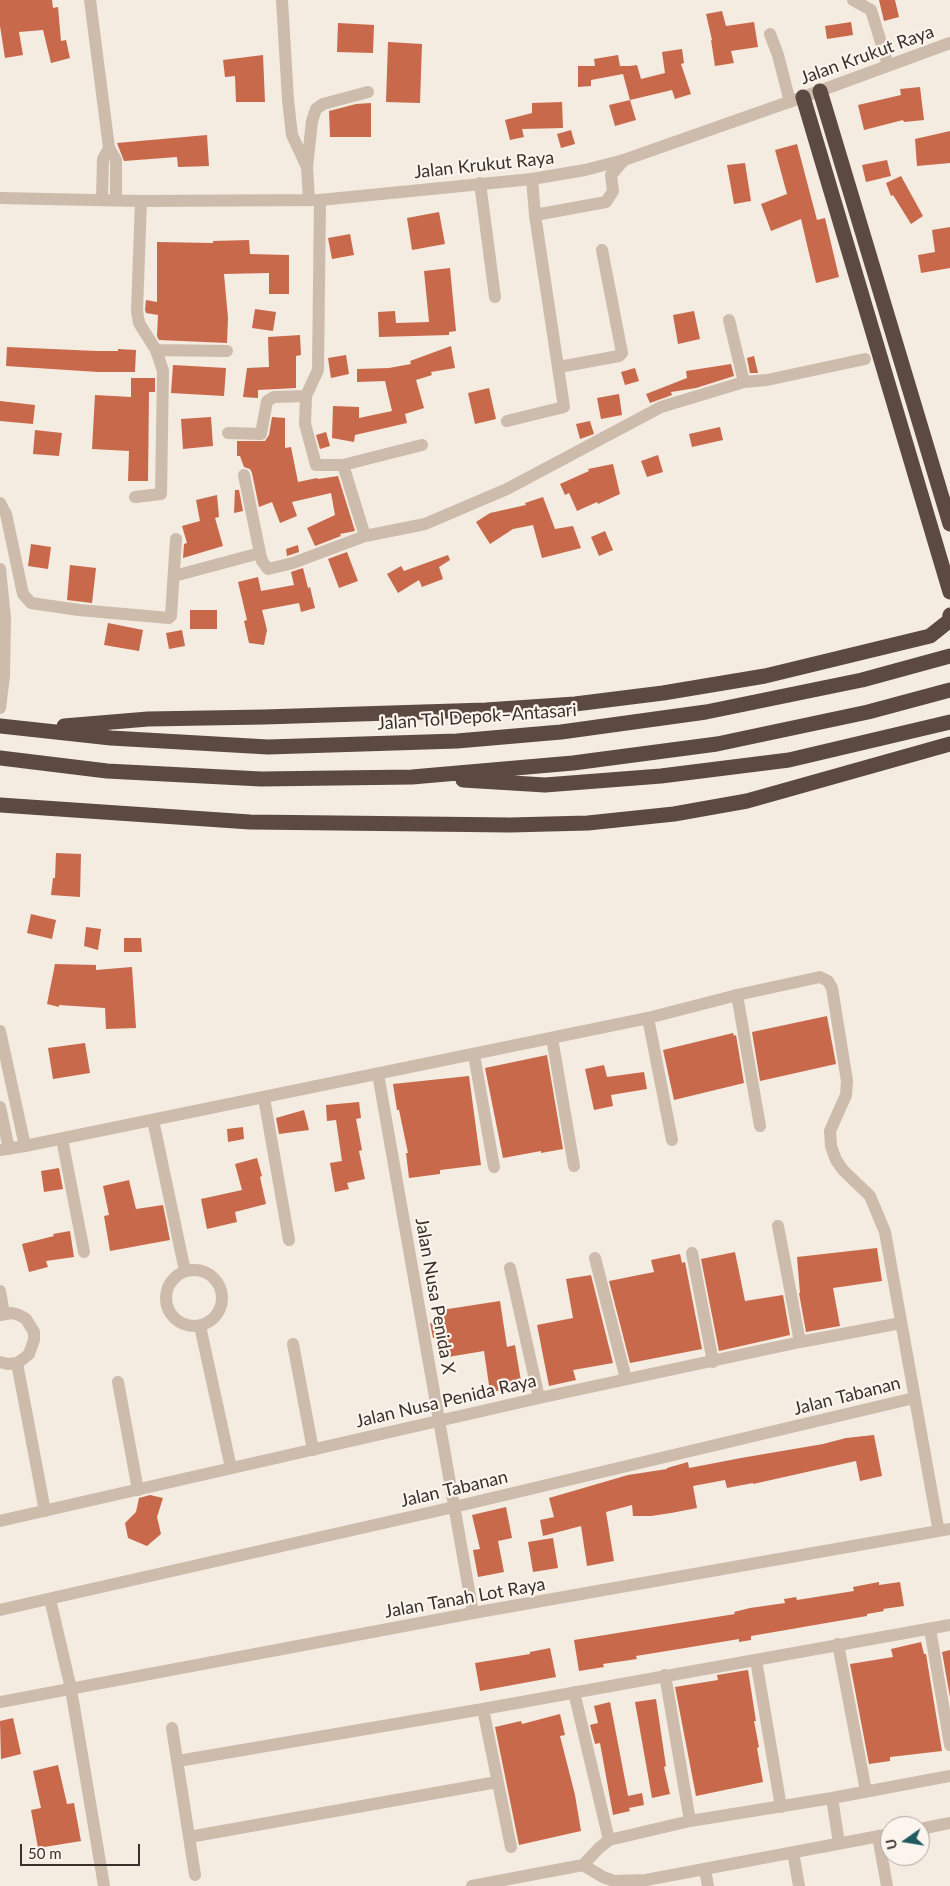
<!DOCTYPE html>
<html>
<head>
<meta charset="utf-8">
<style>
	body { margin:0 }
	#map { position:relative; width:950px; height:1886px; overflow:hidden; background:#f4ebe1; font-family:Lato,sans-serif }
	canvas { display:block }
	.north { position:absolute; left:880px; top:1816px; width:50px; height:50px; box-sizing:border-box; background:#fbf5ee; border:1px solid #aea6a0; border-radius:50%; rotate:257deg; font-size:14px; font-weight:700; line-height:20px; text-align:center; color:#3b302b }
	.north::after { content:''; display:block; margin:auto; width:18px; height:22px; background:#1f5a5e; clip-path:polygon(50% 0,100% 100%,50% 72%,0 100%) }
	.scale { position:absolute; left:20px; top:1844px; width:120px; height:22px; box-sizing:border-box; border:2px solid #3b302b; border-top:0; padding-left:6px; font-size:15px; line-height:18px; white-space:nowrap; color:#3b302b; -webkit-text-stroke:4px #fbf5ee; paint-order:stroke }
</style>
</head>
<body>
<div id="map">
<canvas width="950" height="1886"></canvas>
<div class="north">U</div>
<div class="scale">50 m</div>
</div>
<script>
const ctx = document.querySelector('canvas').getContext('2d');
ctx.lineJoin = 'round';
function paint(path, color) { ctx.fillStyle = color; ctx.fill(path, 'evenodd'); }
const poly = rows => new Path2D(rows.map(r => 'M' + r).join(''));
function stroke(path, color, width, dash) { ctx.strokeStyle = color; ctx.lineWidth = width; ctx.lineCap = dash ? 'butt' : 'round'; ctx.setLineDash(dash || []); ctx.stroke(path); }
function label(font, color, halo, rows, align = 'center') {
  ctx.font = font + ' Lato,sans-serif'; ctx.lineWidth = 4.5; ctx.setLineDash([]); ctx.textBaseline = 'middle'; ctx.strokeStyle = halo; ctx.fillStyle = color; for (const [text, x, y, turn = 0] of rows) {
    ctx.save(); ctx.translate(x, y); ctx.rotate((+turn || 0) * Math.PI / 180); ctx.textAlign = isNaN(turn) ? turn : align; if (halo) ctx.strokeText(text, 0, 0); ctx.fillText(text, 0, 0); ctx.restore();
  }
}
paint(poly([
	[0,0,52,0,53,8,58,7,61,41,66,40,70,58,51,63,43,30,19,32,23,55,5,58,0,26],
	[879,0,895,0,899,17,884,21],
	[722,11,726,26,754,22,758,47,731,51,734,63,715,66,711,40,712,40,706,14],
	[851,22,853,35,827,39,825,26],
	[338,23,374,25,373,53,337,52],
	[388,42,422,44,420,103,386,102],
	[682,49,684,63,681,64,691,94,675,99,672,90,630,100,636,120,615,126,609,105,630,100,623,74,591,80,591,86,578,87,578,66,595,66,594,59,618,55,620,66,630,66,637,65,641,79,665,73,662,52],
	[263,55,265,102,236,102,235,76,225,77,223,60],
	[920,87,924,120,904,122,903,120,864,130,858,105,901,95,900,89],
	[562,102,563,128,522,129,524,137,510,140,505,120,532,113,532,103],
	[371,103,371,137,330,137,329,111,356,104],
	[571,130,575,144,561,148,557,134],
	[950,131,950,163,917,166,915,139],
	[207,135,209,166,178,167,177,157,124,161,117,143],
	[797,144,817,220,825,218,839,277,816,283,801,219,771,231,761,204,787,194,775,150],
	[887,160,891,176,866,182,862,165],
	[745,163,751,201,734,204,727,165],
	[901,176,923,216,911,224,893,195,891,196,886,183],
	[439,212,445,244,412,250,407,218],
	[950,227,950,268,921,273,918,255,935,252,932,230],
	[350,234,354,255,332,259,328,238],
	[249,240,250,254,289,255,289,294,269,294,269,273,224,274,228,318,227,343,159,340,157,336,158,315,146,313,145,310,146,300,157,302,157,242,213,243,213,241],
	[450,268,456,331,449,332,449,335,379,337,378,312,395,311,396,323,429,322,424,271],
	[255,309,276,312,273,331,252,328],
	[694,311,700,339,678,344,673,315],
	[300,335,301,355,296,356,296,388,258,390,258,398,243,397,247,368,269,367,268,337],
	[451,346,455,368,431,372,432,375,416,380,424,408,405,414,407,423,355,435,354,442,332,438,333,406,359,407,359,418,392,411,385,381,357,382,357,369,389,368,411,364,410,361],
	[7,347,97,351,118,351,118,349,136,350,135,372,98,372,6,366],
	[346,355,349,374,331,378,328,358],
	[754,356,758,373,750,373,747,358],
	[731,364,734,376,696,388,671,392,672,395,650,403,646,394,687,378,686,371],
	[173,365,226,368,224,396,171,393],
	[635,368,639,381,625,385,621,372],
	[131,378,155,378,155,392,149,392,148,481,128,481,129,451,92,449,95,395,131,397],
	[489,388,496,419,475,424,468,393],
	[619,394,622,415,601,419,597,398],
	[0,401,35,405,33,424,0,421],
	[211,417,213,446,183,449,181,419],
	[272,417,285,418,285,448,291,447,298,482,317,478,318,479,338,476,355,531,340,534,341,536,315,546,307,528,335,515,331,493,292,502,297,516,280,523,272,502,259,507,252,473,250,469,244,467,240,456,237,456,237,441,265,441,269,435],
	[590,421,594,434,580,439,576,424],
	[720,427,723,440,692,447,689,434],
	[35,430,62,433,59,456,33,454],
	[326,432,330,446,320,449,316,435],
	[658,455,663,472,647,477,641,461],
	[613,464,620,494,598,504,597,502,577,511,569,493,565,495,560,484,589,471,588,469],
	[235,490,239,490,243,511,234,513],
	[217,495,219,517,215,518,223,546,183,558,184,544,187,543,182,526,200,521,196,500],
	[543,497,555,529,573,526,581,548,542,558,533,525,513,529,490,544,476,522,490,513,526,505,525,503],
	[605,531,613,550,599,556,591,537],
	[31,544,51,547,48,569,28,566],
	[298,545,299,552,287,556,286,549],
	[347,552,358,581,339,588,328,559],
	[448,555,450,560,439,567,443,579,422,587,419,580,398,593,387,574,401,566,404,571],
	[70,565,96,568,92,603,67,600],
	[303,568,308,588,310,587,315,608,301,612,299,603,262,610,267,630,264,645,249,643,244,621,247,620,238,582,258,577,261,591,294,585,291,572],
	[190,610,217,610,217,629,190,629],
	[108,623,143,630,139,651,104,645],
	[182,630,185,646,169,649,166,633],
	[56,853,81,854,80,897,51,895,53,878,55,878],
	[31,914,56,920,52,939,27,933],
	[86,927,101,929,98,950,84,946],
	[124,938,141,938,142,952,124,952],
	[55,964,96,965,96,970,132,967,136,1028,106,1029,105,1008,59,1005,59,1007,47,1004],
	[827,1016,836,1064,760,1081,752,1032],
	[733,1033,734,1036,736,1035,744,1083,674,1100,663,1050],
	[85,1043,90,1073,53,1079,48,1048],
	[547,1055,563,1149,541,1153,541,1151,503,1158,485,1068],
	[604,1065,607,1077,644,1072,647,1089,611,1095,613,1106,594,1110,585,1069],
	[469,1076,481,1165,440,1170,440,1174,409,1178,406,1153,408,1153,399,1110,397,1110,393,1084],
	[359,1102,361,1118,356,1119,362,1150,359,1151,365,1179,347,1183,349,1189,335,1192,330,1163,342,1161,336,1120,327,1121,326,1105],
	[304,1110,309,1130,279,1134,276,1118],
	[243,1127,244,1139,228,1142,227,1129],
	[257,1158,262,1176,260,1177,266,1204,235,1212,237,1222,207,1229,201,1199,242,1190,235,1164],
	[59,1168,63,1189,44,1192,41,1171],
	[129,1180,136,1209,163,1205,170,1240,110,1251,104,1216,109,1215,103,1186],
	[70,1231,74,1257,46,1261,48,1267,29,1272,22,1244,54,1236,53,1234],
	[877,1248,882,1281,833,1288,840,1326,806,1332,799,1293,800,1293,797,1257],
	[735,1252,745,1301,783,1295,790,1335,719,1351,701,1259],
	[680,1254,682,1263,685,1262,702,1349,630,1363,609,1281,654,1272,651,1260],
	[591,1275,613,1363,573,1370,576,1380,549,1386,537,1325,573,1318,566,1279],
	[500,1301,507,1347,515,1345,522,1387,490,1392,484,1351,442,1358,438,1337,433,1338,430,1323,437,1322,435,1311],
	[874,1435,882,1476,860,1481,856,1461,753,1484,753,1483,727,1488,725,1480,693,1486,697,1508,671,1513,651,1516,633,1516,632,1505,606,1512,614,1561,587,1566,581,1526,543,1536,540,1520,554,1517,549,1498,628,1475,667,1469,667,1468,688,1462,689,1468,741,1458,823,1444,846,1438],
	[150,1495,163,1498,157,1517,161,1534,147,1546,128,1538,125,1523,136,1512,139,1498],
	[506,1507,512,1538,498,1541,504,1572,478,1577,473,1550,480,1549,472,1515],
	[553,1538,558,1568,533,1572,528,1542],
	[879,1582,879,1585,900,1582,904,1606,883,1609,884,1611,867,1614,867,1616,751,1636,751,1640,739,1642,739,1639,685,1648,636,1656,637,1659,603,1664,604,1667,579,1671,574,1640,735,1614,734,1612,750,1608,785,1603,784,1599,796,1597,797,1600,854,1591,853,1587],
	[921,1642,924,1654,926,1654,942,1751,890,1757,890,1761,869,1764,850,1664,893,1657,891,1649],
	[550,1648,556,1677,480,1691,475,1663,530,1654,530,1652],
	[950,1650,950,1697,942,1652],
	[748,1670,756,1721,754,1721,759,1747,757,1748,763,1782,696,1796,675,1687,718,1680,717,1675],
	[656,1699,666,1766,664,1767,670,1794,652,1798,635,1702],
	[610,1702,628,1796,642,1793,644,1805,629,1808,630,1811,613,1815,600,1743,595,1744,590,1725,598,1723,594,1706],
	[560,1714,565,1735,560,1736,575,1795,581,1831,519,1845,495,1727,521,1721,522,1724],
	[13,1718,21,1754,1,1759,0,1721],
	[58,1765,67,1804,74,1803,81,1841,38,1848,31,1810,41,1808,33,1771]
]), '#c8694b');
stroke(poly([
	[90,0,109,148,116,160,116,200],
	[282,0,288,100,292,135,307,167],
	[853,0,871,10,888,65],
	[770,34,778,55,790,102],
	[480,183,495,297],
	[102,199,103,159,109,148],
	[309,200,307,167,312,121,316,109,323,104,368,92],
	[320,200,318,370,306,396,305,424,316,465,343,465,422,445],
	[535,215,606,202,613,191,611,175,624,160],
	[156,350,227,351],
	[559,367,619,356,622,353,602,250],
	[744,382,767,380,865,359],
	[507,421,564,407,535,215,532,179],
	[228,433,261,434,267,401,274,397,306,396],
	[343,465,365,536,425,524,507,489,661,407,744,382,729,320],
	[135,497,161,494,163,371,156,350,139,323,137,311,141,201],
	[0,503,6,514,23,594,31,603,79,610,169,618,171,616,176,539],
	[260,553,262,561,268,569,293,563,365,536],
	[174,576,260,553,244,475],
	[737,995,760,1126],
	[648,1018,672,1140],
	[552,1038,574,1166],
	[474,1055,494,1167],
	[378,1074,473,1613],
	[264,1098,289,1240],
	[0,1107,9,1149],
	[153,1120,185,1271],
	[62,1139,84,1252],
	[25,1146,648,1018,737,995,820,977,828,981,832,988,847,1081,846,1095,830,1131,831,1146,836,1160,843,1170,870,1196,885,1232,938,1527,936,1531],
	[778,1226,800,1342],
	[692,1253,713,1362],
	[595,1258,626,1379],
	[510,1268,539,1398],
	'166 1298a28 28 0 1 1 56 0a28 28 0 1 1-56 0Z',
	[0,1291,4,1314],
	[0,1315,12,1313,19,1315,26,1319,34,1332,34,1340,29,1354,23,1359,17,1363,8,1364,0,1362],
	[200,1326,231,1468],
	[293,1344,313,1450],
	[17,1363,45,1511],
	[118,1382,138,1490],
	[0,1521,539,1398,800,1342,901,1323],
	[50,1599,71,1689,104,1886],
	[0,1610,454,1507,914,1398],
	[930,1629,950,1745],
	[838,1644,866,1791],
	[756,1660,781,1807],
	[665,1675,690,1821],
	[574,1692,609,1840],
	[0,1702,473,1613,950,1529],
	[483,1709,511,1847],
	[172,1728,195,1875],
	[178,1761,483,1709,950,1625],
	[832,1798,839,1843],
	[920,1829,950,1823],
	[878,1836,887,1886],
	[189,1837,497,1782],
	[793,1852,799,1886],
	[583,1865,599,1848,609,1840,690,1821,832,1798,950,1776],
	[583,1865,603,1877,614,1881,646,1880,890,1834],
	[705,1870,708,1886],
	[472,1886,583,1865]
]), '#cdbbac', 12);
stroke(poly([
	[0,198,141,201,320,200,532,179,585,170,624,160,803,97,950,43],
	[0,569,5,618,4,676,0,708],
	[0,1031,25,1146,0,1150]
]), '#cdbbac', 12);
stroke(poly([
	[820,91,950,524],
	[803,97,950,592],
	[0,726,111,738,268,747,457,741,561,732,706,712,862,680,950,656],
	[64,726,148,719,264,717,486,710,575,704,663,693,765,676,930,636,949,621,950,615],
	[0,758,107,771,261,779,412,777,573,763,717,744,868,712,950,690],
	[463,780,545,785,661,776,789,760,950,722],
	[0,805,250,822,510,825,588,823,674,814,747,801,950,744]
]), '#5c4a42', 15);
label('18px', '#3b302b', '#fbf5ee', [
	["Jalan Krukut Raya",867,55,-20],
	["Jalan Krukut Raya",484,165,-6],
	["Jalan Tol Depok–Antasari",477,717,-4],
	["Jalan Nusa Penida X",435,1296,80],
	["Jalan Tabanan",847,1396,-14],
	["Jalan Nusa Penida Raya",446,1401,-13],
	["Jalan Tabanan",454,1489,-13],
	["Jalan Tanah Lot Raya",465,1598,-10]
]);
</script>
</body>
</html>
